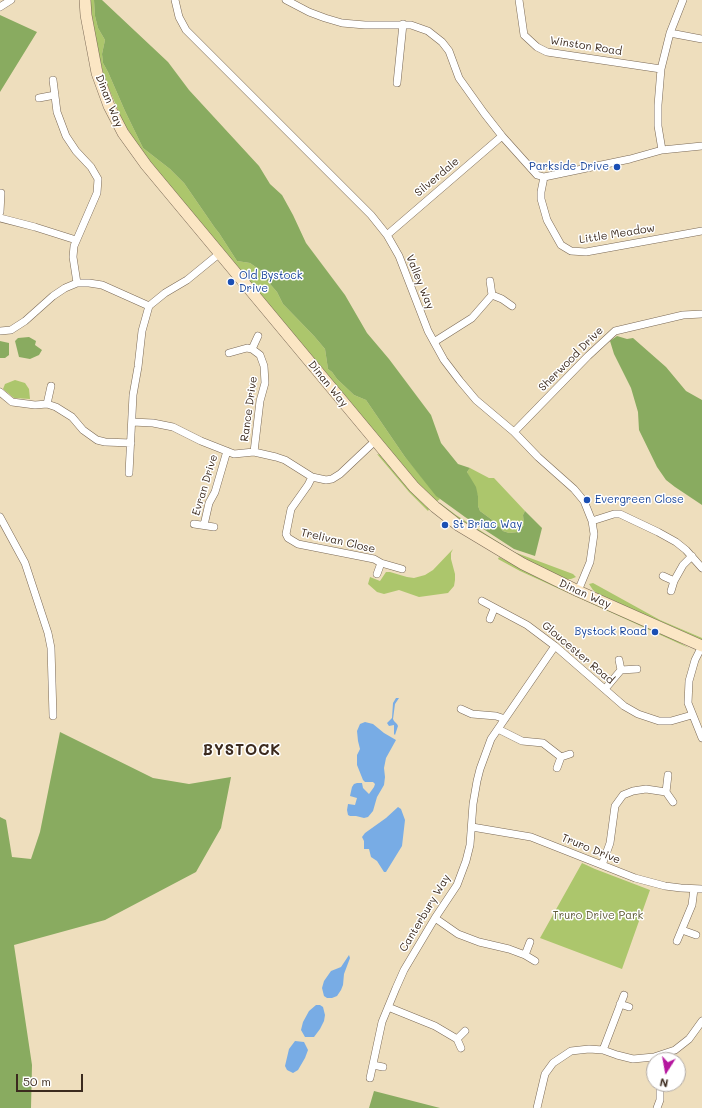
<!DOCTYPE html>
<html>
<head>
<meta charset="utf-8">
<style>
	body { margin:0 }
	#map { position:relative; width:702px; height:1108px; overflow:hidden; background:#eedebd; font-family:Mali,sans-serif }
	canvas { display:block }
	.north { position:absolute; left:646px; top:1052px; width:40px; height:40px; box-sizing:border-box; background:#fff; border:1px solid #b1aaa5; border-radius:50%; rotate:191deg; font-size:11px; font-weight:700; line-height:16px; text-align:center; color:#3b2a1e }
	.north::after { content:''; display:block; margin:auto; width:14px; height:18px; background:#b5179e; clip-path:polygon(50% 0,100% 100%,50% 72%,0 100%) }
	.scale { position:absolute; left:16px; top:1074px; width:67px; height:18px; box-sizing:border-box; border:2px solid #3b2a1e; border-top:0; padding-left:5px; font-size:12px; line-height:14px; white-space:nowrap; color:#3b2a1e; -webkit-text-stroke:3px #fff; paint-order:stroke }
</style>
</head>
<body>
<div id="map">
<canvas width="702" height="1108"></canvas>
<div class="north">N</div>
<div class="scale">50 m</div>
</div>
<script>
const ctx = document.querySelector('canvas').getContext('2d');
ctx.lineJoin = 'round';
function paint(path, color) { ctx.fillStyle = color; ctx.fill(path, 'evenodd'); }
const poly = rows => new Path2D(rows.map(r => 'M' + r).join(''));
function stroke(path, color, width, dash) { ctx.strokeStyle = color; ctx.lineWidth = width; ctx.lineCap = dash ? 'butt' : 'round'; ctx.setLineDash(dash || []); ctx.stroke(path); }
function label(font, color, halo, rows, align = 'center') {
  ctx.font = font + ' Mali,sans-serif'; ctx.lineWidth = 3; ctx.setLineDash([]); ctx.textBaseline = 'middle'; ctx.strokeStyle = halo; ctx.fillStyle = color; for (const [text, x, y, turn = 0] of rows) {
    ctx.save(); ctx.translate(x, y); ctx.rotate((+turn || 0) * Math.PI / 180); ctx.textAlign = isNaN(turn) ? turn : align; if (halo) ctx.strokeText(text, 0, 0); ctx.fillText(text, 0, 0); ctx.restore();
  }
}
paint(poly([
	[90,0,94,0,95,16,98,28,105,40,102,54,103,63,108,72,125,111,143,148,170,169,184,183,215,228,219,233,237,261,250,263,260,270,263,276,277,292,283,304,314,336,325,349,328,369,332,372,337,379,354,395,366,400,405,457,440,499,436,502,420,487,142,152,123,122,104,77,93,32],
	[15,380,25,383,29,389,30,399,14,398,3,389,5,384],
	[377,454,381,455,429,509,428,511,409,492],
	[470,468,489,478,494,478,525,511,523,515,524,525,518,532,509,533,503,531,495,522,480,511,478,506,478,496,467,472],
	[440,503,456,515,514,552,573,574,576,577,571,579,565,579,511,552,458,518,439,505],
	[453,549,451,553,451,559,455,574,455,580,454,586,448,593,419,597,399,590,384,594,377,592,368,584,370,577,380,581,386,572,390,572,407,577,414,578,425,575,433,570],
	[499,557,551,584,672,638,689,648,520,571,498,559],
	[593,583,660,620,702,638,702,640,598,594,593,590,589,584],
	[582,863,595,869,650,890,622,969,540,938]
]), '#acc66c');
paint(poly([
	[94,0,102,0,168,62,189,90,259,166,270,184,282,195,293,215,306,243,345,295,367,333,389,359,431,415,441,443,458,464,470,468,467,472,476,487,478,496,478,506,480,511,495,522,503,531,509,533,518,532,524,525,523,515,525,511,542,528,535,556,514,549,465,517,436,496,405,457,366,400,354,395,337,379,332,372,328,369,325,349,314,336,283,304,277,292,263,276,260,270,250,263,237,261,219,233,215,228,184,183,170,169,143,148,125,111,108,72,103,63,102,54,105,40,98,28,95,16],
	[0,15,37,32,0,92],
	[617,336,627,339,633,338,666,367,686,391,702,400,702,505,675,487,666,480,657,467,639,430,638,412,631,388,614,354,610,341],
	[29,337,36,341,35,345,42,350,39,355,30,359,19,357,15,341,18,338],
	[0,341,9,343,9,355,5,358,0,358],
	[60,732,153,778,189,784,231,777,221,828,196,872,105,920,14,945,32,1065,31,1108,0,1108,0,817,6,820,12,857,31,859,40,832],
	[374,1091,440,1108,369,1108]
]), '#89ab60');
paint(poly([
	[396,698,399,698,395,704,393,719,394,721,397,724,398,726,395,735,394,734,394,725,389,726,387,723,392,718,393,703],
	[365,722,373,724,384,733,396,740,386,758,384,768,385,777,384,785,377,797,373,811,368,817,364,818,356,816,350,816,348,815,347,810,348,804,355,805,357,798,350,796,352,787,354,784,357,783,362,783,363,788,369,794,374,787,375,784,373,782,365,782,363,780,357,765,357,755,360,749,358,741,357,731,360,724],
	[398,807,401,809,405,820,402,846,386,872,384,872,377,861,371,857,369,849,364,849,364,841,362,837,365,833,386,818],
	[349,955,350,958,344,974,343,985,341,990,337,996,332,998,327,998,324,996,322,988,324,981,331,971,341,967],
	[316,1005,320,1005,323,1007,325,1015,324,1021,320,1029,314,1037,305,1037,301,1030,303,1022,309,1011],
	[295,1041,304,1042,308,1050,305,1058,298,1070,293,1073,287,1070,285,1066,289,1049]
]), '#78ace5');
const street = poly([
	[175,0,179,17,186,30,371,215,387,235,399,256,428,331,444,360,460,381,476,400,514,432,538,457,574,489,584,501,592,521,594,534,590,562,578,591],
	[286,0,309,12,325,18,342,23,365,25,411,25,428,31,442,42,449,51,459,78,484,113,502,136,537,175,544,177,630,159,662,150,702,146],
	[519,0,524,35,537,47,547,52,661,69],
	[0,7,11,0],
	[670,33,702,39],
	[53,80,57,112,66,136,76,151,91,167,98,179,97,193,74,246,73,257,77,283],
	[397,83,403,24],
	[39,98,55,95],
	[662,150,658,126,658,105,661,69,670,33,683,0],
	[544,177,541,192,541,199,547,220,561,245,571,251,586,252,702,231],
	[0,212,1,193],
	[0,218,35,227,76,240],
	[387,235,502,136],
	[490,281,492,295],
	[0,331,11,330,25,321,53,296,65,288,77,283,89,283,102,285,149,306],
	[434,342,472,318,492,295,502,299,512,306],
	[252,349,260,355,264,366,265,383,260,401,254,452],
	[229,353,247,348,252,349,258,336],
	[0,392,12,402,35,405,47,404,56,407,72,417,83,430,97,440,105,442,131,443],
	[47,404,51,386],
	[132,422,153,423,173,427,201,441,234,454,254,452,276,457,285,460,312,477,326,480,332,479,340,474,375,441],
	[514,432,588,356,615,331,683,315,702,314],
	[129,473,133,395,138,367,142,331,149,306,165,293,187,280,220,253],
	[312,477,308,485,291,509,286,534,288,538,298,544,374,559,381,563,402,569],
	[0,517,25,563,48,633,51,648,53,716],
	[592,521,614,514,620,514,658,532,676,542,686,550,702,568],
	[194,524,214,527],
	[204,525,209,503,215,492,227,451],
	[377,574,381,563],
	[663,576,674,581],
	[671,591,674,581,683,565,692,556],
	[482,601,527,625,555,646,624,706,638,714,659,721,671,721,692,715],
	[490,619,494,609],
	[702,646,695,660,689,681,688,703,702,738],
	[619,660,621,670],
	[605,689,621,670,637,669],
	[461,709,472,714,496,716,505,719],
	[498,729,522,741,543,743,561,757],
	[557,768,561,757,570,754],
	[668,775,666,792,673,802],
	[472,827,531,837,635,878,665,886,681,888,702,889],
	[602,865,610,843,615,806,623,795,633,791,646,789,666,792],
	[435,918,458,934,479,942,509,949,525,955],
	[682,930,696,935],
	[677,941,692,905,694,889],
	[530,942,525,955,535,961],
	[620,1004,629,1007],
	[388,1007,435,1026,457,1039,461,1048],
	[457,1039,465,1031],
	[603,1050,624,995],
	[373,1065,383,1067],
	[370,1078,382,1022,396,988,404,970,435,918,457,885,466,861,470,845,473,804,477,781,480,769,491,739,555,646],
	[537,1108,545,1074,553,1063,571,1051,589,1049,603,1050,617,1055,633,1059,654,1057,675,1050,689,1039,702,1021],
	[657,1108,660,1100,660,1084]
]);
const secondary = poly([
	[85,0,86,15,97,73,109,106,123,133,146,165,414,487,435,507,458,525,523,564,578,591,702,646]
]);
stroke(street, '#7a6956', 8);
stroke(secondary, '#7a6956', 12);
stroke(street, '#fff', 7);
stroke(secondary, '#fbe6c4', 11);
for (const [x, y, r, color] of [
	[617,167,4,"#1a4fb4"],
	[231,282,4,"#1a4fb4"],
	[587,500,4,"#1a4fb4"],
	[445,525,4,"#1a4fb4"],
	[655,632,4,"#1a4fb4"]
]) { const dot = new Path2D(); dot.arc(x, y, r, 0, 2 * Math.PI); ctx.fillStyle = color; ctx.fill(dot); stroke(dot, '#fff', 1.5); }
label('11px', '#3b2a1e', '#fff', [
	["Winston Road",586,46,9],
	["Dinan Way",109,101,68],
	["Silverdale",437,177,-40],
	["Little Meadow",617,234,-9],
	["Valley Way",420,282,68],
	["Sherwood Drive",571,359,-45],
	["Dinan Way",328,384,51],
	["Rance Drive",249,409,-82],
	["Evran Drive",205,485,-73],
	["Trelivan Close",338,541,13],
	["Dinan Way",585,594,24],
	["Gloucester Road",578,653,40],
	["Truro Drive",591,849,22],
	["Canterbury Way",425,913,-59]
]);
label('11px', '#164399', '#fff', [
	["Parkside Drive",609,167,"right"],
	["Old Bystock",239,276],
	["Drive",239,289],
	["Evergreen Close",595,500],
	["St Briac Way",453,525],
	["Bystock Road",647,632,"right"]
], 'left');
label('11px', '#5d5935', '#fff', [
	["Truro Drive Park",598,916]
]);
ctx.letterSpacing = '1px';
label('bold 15px', '#3b2a1e', '#fff', [
	["BYSTOCK",242,750]
]);
ctx.letterSpacing = '0px';
</script>
</body>
</html>
